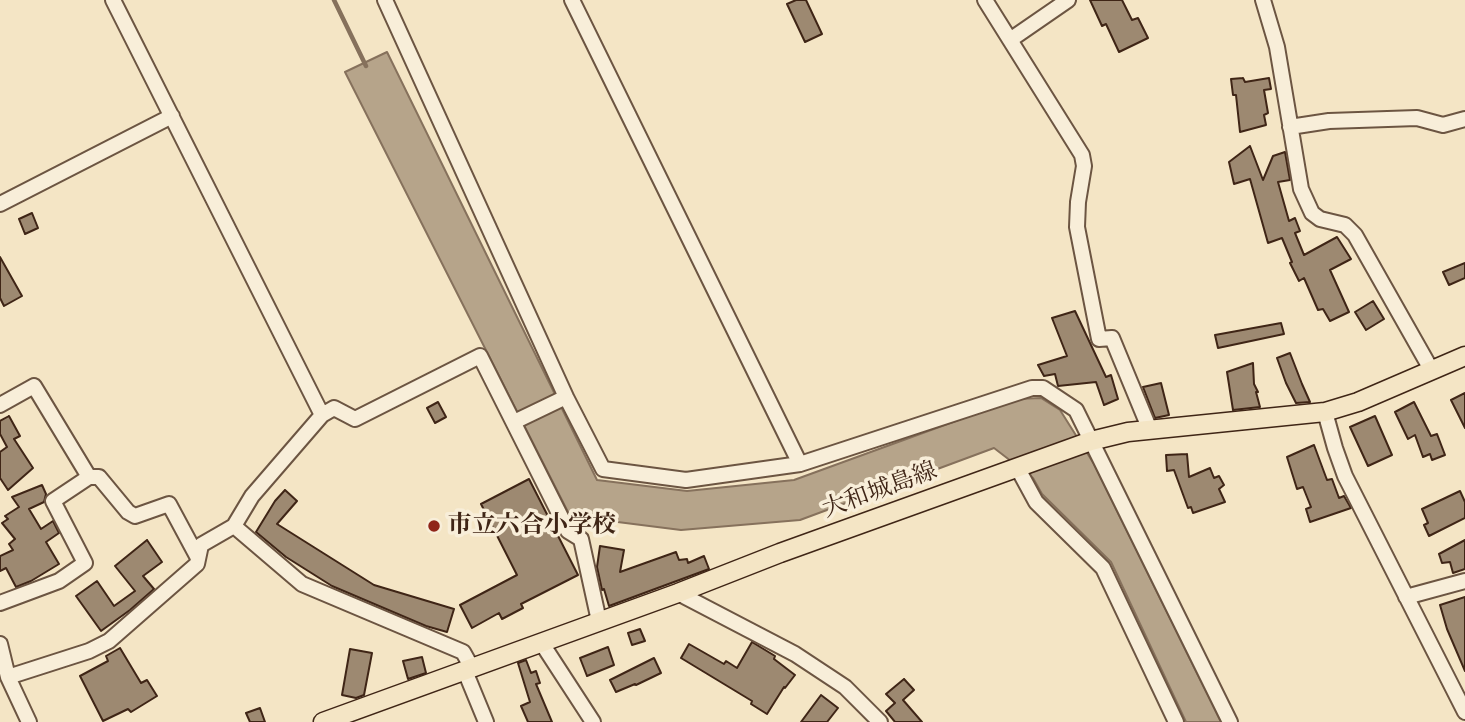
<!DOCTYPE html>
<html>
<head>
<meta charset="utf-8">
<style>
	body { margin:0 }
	canvas { display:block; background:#f4e5c5 }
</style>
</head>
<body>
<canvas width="1465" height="722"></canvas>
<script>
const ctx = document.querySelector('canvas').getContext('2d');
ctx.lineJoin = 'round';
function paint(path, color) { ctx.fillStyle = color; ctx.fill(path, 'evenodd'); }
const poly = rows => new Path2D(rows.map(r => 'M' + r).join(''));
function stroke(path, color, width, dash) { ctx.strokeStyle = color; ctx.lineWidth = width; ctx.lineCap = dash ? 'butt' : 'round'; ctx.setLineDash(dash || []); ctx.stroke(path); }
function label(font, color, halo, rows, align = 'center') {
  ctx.font = font + ' "IM FELL Great Primer","Noto Serif JP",serif'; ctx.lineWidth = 7; ctx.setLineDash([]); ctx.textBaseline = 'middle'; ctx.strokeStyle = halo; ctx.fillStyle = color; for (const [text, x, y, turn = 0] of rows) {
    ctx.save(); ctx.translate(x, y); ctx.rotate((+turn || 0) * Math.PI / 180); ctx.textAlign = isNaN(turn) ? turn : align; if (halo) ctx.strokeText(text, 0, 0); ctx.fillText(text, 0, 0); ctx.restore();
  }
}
const water = poly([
	[387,52,597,480,687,491,794,480,1016,399,1041,398,1060,410,1094,464,1221,722,1186,722,1111,562,1042,494,1033,478,994,448,800,520,681,530,570,516,345,72,387,52]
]);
paint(water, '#b6a48a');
stroke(water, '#86715c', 2);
stroke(poly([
	[334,0,366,66]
]), '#86715c', 4.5);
const building = poly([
	[796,0,806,0,822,34,805,42,787,4,796,0],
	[1090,0,1122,0,1132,20,1138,18,1148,38,1119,52,1106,24,1102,26,1090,0],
	[1243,78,1245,82,1269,78,1271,89,1264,90,1268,113,1264,115,1266,125,1240,132,1236,95,1233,95,1231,79,1243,78],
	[1250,146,1263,180,1273,156,1285,152,1290,180,1278,182,1289,221,1295,218,1300,231,1295,233,1304,255,1337,237,1351,259,1330,270,1349,312,1330,321,1323,309,1318,310,1304,278,1299,281,1290,263,1292,262,1282,238,1268,243,1250,179,1234,184,1229,162,1250,146],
	[32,213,38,228,25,234,19,219,32,213],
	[0,257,22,296,4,306,0,298,0,257],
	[1465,263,1465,278,1449,285,1443,272,1465,263],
	[1373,301,1384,319,1366,330,1355,312,1373,301],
	[1075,311,1106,377,1111,375,1118,399,1104,405,1096,382,1058,386,1055,374,1044,376,1038,365,1067,356,1052,318,1075,311],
	[1281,323,1284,334,1218,348,1215,335,1281,323],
	[1290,353,1302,384,1310,402,1296,403,1286,383,1277,358,1290,353],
	[1253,363,1254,384,1258,392,1256,392,1260,407,1233,410,1227,372,1253,363],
	[1161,383,1169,415,1155,418,1143,387,1161,383],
	[1465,393,1465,428,1451,400,1465,393],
	[438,402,446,417,435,423,427,408,438,402],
	[1414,402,1431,436,1437,434,1445,455,1432,460,1430,454,1423,457,1415,435,1408,439,1395,412,1414,402],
	[9,416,20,436,14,439,33,468,8,490,0,478,0,452,7,447,0,434,0,421,9,416],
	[1375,416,1392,455,1368,466,1350,427,1375,416],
	[1314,445,1327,480,1332,479,1339,498,1344,496,1351,508,1310,522,1306,509,1311,507,1303,487,1297,489,1287,457,1314,445],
	[1187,454,1189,477,1210,468,1214,478,1219,476,1224,485,1219,489,1225,502,1193,513,1191,507,1188,508,1174,470,1167,471,1166,455,1187,454],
	[529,479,578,575,521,604,523,608,502,619,499,613,472,628,460,605,517,575,481,504,529,479],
	[42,485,46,494,44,502,29,509,41,529,53,521,59,533,46,542,59,564,31,581,16,587,6,568,0,571,0,556,13,550,9,544,15,539,2,523,8,519,5,516,19,507,12,497,42,485],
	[285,490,297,501,277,524,374,585,454,609,447,632,426,626,332,586,286,557,256,532,275,501,285,490],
	[1460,491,1465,502,1465,518,1429,536,1424,525,1428,523,1422,509,1460,491],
	[147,540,162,562,143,576,154,589,130,610,101,631,76,596,97,581,114,606,135,591,115,566,147,540],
	[1465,540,1465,569,1453,573,1450,562,1442,563,1439,554,1465,540],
	[600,546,624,550,620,572,676,552,679,560,687,559,688,563,704,556,709,569,609,606,604,589,602,590,597,567,600,546],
	[1465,597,1465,671,1447,629,1440,605,1465,597],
	[640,629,645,641,632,645,628,633,640,629],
	[752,642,775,656,774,659,795,675,785,688,784,687,767,714,751,704,752,701,681,658,689,644,724,664,726,661,737,668,752,642],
	[608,647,614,665,587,676,580,658,608,647],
	[120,648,141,683,147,680,157,696,131,712,128,709,103,721,80,676,108,661,106,656,120,648],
	[350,649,372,653,364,695,356,698,342,695,350,649],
	[422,657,426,673,408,679,403,661,422,657],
	[654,658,661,673,636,685,635,684,616,692,610,680,654,658],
	[526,660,531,673,536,671,540,683,536,684,552,722,528,722,521,706,530,702,518,663,526,660],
	[904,679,914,690,903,700,922,722,895,722,886,711,895,703,886,694,904,679],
	[821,695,838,708,827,722,801,722,821,695],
	[260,708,265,722,250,722,246,713,260,708]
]);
paint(building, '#9d8971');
stroke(building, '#3f2516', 2);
const minor = poly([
	[113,0,322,415],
	[385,0,566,397,603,469,686,480,800,464,1032,388,1043,388,1076,410,1230,722],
	[572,0,800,464],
	[985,0,1082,155,1084,166,1078,202,1077,227,1099,339,1112,338,1150,430],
	[1263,0,1277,47,1301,189,1312,213,1320,219,1345,225,1355,235,1432,371],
	[1010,40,1068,0],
	[1290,127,1329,121,1417,118,1443,125,1465,119],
	[0,204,172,116],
	[0,405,34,386,89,477,99,477,128,512,135,516,169,504,198,558],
	[1325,412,1335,448,1345,476,1465,712],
	[514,422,566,397],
	[1017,467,1036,502,1103,568,1176,722],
	[234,526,302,584,463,652,472,668],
	[678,593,795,654,845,687,880,722],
	[1406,597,1465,581],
	[0,603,59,581,85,563,53,501,89,477],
	[541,642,593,722],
	[0,644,8,677,29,722],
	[465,671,486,722],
	[8,677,89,651,109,641,197,564,201,545,234,526,252,496,322,415,334,408,355,419,480,356,568,531,581,539,599,621]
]);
const major = poly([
	[323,722,678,593,780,553,1091,441,1128,432,1325,412,1358,402,1465,356]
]);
stroke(minor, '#6c5542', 18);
stroke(major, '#3f2516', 21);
stroke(minor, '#f8eed9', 14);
stroke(major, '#f4e5c5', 18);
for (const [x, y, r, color] of [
	[434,526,7,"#8f2418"]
]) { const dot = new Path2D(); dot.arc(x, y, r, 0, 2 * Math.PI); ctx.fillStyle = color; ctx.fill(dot); stroke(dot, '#f8eed9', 2.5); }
label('24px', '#3f2516', '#f8eed9', [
	["大和城島線",880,491,-20]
]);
label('bold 24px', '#3f2516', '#f8eed9', [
	["市立六合小学校",448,526]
], 'left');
</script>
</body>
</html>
